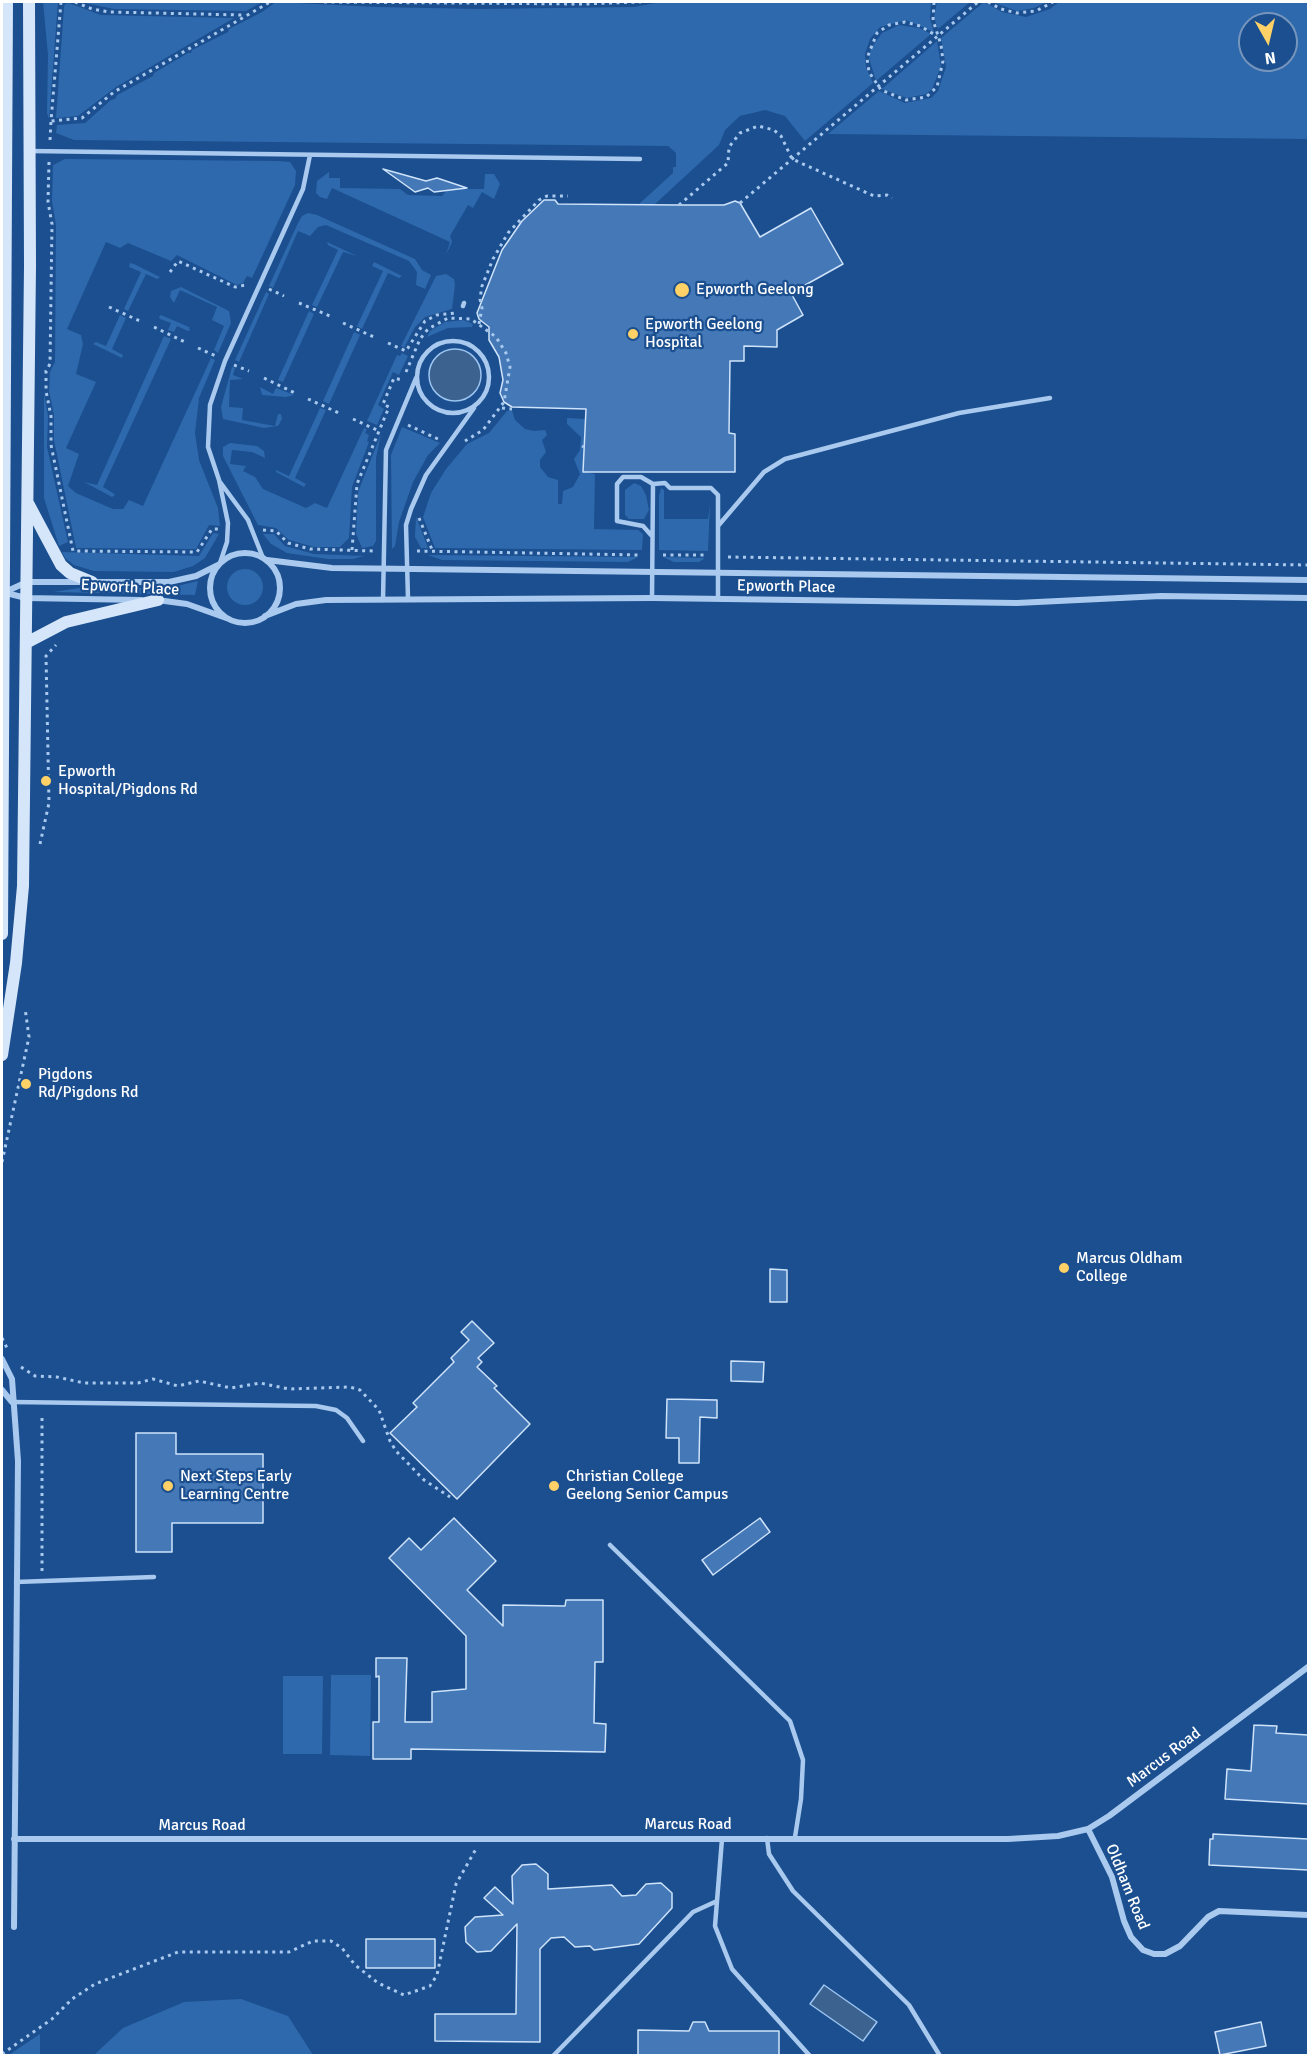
<!DOCTYPE html>
<html>
<head>
<meta charset="utf-8">
<style>
	body { margin:0 }
	#map { position:relative; width:1310px; height:2057px; overflow:hidden; background:#1b4f8f; font-family:Signika,sans-serif }
	canvas { display:block }
	.frame { position:absolute; inset:0; border:3px solid #fff; pointer-events:none }
	.north { position:absolute; left:1238px; top:12px; width:60px; height:60px; box-sizing:border-box; background:#1b4f8f; border:2px solid #7695bc; border-radius:50%; rotate:172deg; font-size:16px; font-weight:700; line-height:24px; text-align:center; color:#fff }
	.north::after { content:''; display:block; margin:auto; width:21px; height:27px; background:#ffd166; clip-path:polygon(50% 0,100% 100%,50% 72%,0 100%) }
</style>
</head>
<body>
<div id="map">
<canvas width="1310" height="2057"></canvas>
<div class="frame"></div>
<div class="north">N</div>
</div>
<script>
const ctx = document.querySelector('canvas').getContext('2d');
ctx.lineJoin = 'round';
function paint(path, color) { ctx.fillStyle = color; ctx.fill(path, 'evenodd'); }
const poly = rows => new Path2D(rows.map(r => 'M' + r).join(''));
function stroke(path, color, width, dash) { ctx.strokeStyle = color; ctx.lineWidth = width; ctx.lineCap = dash ? 'butt' : 'round'; ctx.setLineDash(dash || []); ctx.stroke(path); }
function label(font, color, halo, rows, align = 'center') {
  ctx.font = font + ' Signika,sans-serif'; ctx.lineWidth = 4.5; ctx.setLineDash([]); ctx.textBaseline = 'middle'; ctx.strokeStyle = halo; ctx.fillStyle = color; for (const [text, x, y, turn = 0] of rows) {
    ctx.save(); ctx.translate(x, y); ctx.rotate((+turn || 0) * Math.PI / 180); ctx.textAlign = isNaN(turn) ? turn : align; if (halo) ctx.strokeText(text, 0, 0); ctx.fillText(text, 0, 0); ctx.restore();
  }
}
paint(poly([
	[43,2,58,2,49,119,47,113,48,55],
	[81,2,262,2,246,11,114,9],
	[276,2,377,7,479,9,634,7,661,2,931,2,930,19,934,32,906,20,880,27,870,39,865,54,866,68,873,83,805,141,785,116,765,110,740,116,725,130,719,145,654,205,639,204,673,173,673,167,676,167,676,153,668,146,74,140,56,133,57,125,85,123,111,100,115,99,117,95,153,76,154,73,188,53,191,53,192,50,228,32,229,29,262,12],
	[937,2,970,2,938,29,934,17],
	[984,2,1002,12,1026,17,1050,9,1059,2,1308,2,1308,139,828,134,879,91,905,103,931,98,938,91,946,67,941,38],
	[1250,24,1286,24,1286,60,1250,60],
	[992,2,1047,2,1034,8,1017,11],
	[69,3,101,15,234,18,116,87,78,116,56,118,64,7,65,4],
	[899,25,919,28,931,34,876,81,869,58,871,48,882,33],
	[937,41,941,66,932,89,926,94,907,98,882,89],
	[65,159,278,161,290,162,296,171,295,185,252,278,247,276,243,283,237,285,177,255,171,261,128,243,120,248,106,242,67,329,81,335,83,344,76,374,96,382,66,448,79,454,68,486,76,493,113,509,123,509,129,500,143,506,211,358,215,360,199,398,195,433,199,460,218,508,220,526,209,525,196,549,76,548,54,440,54,415,49,391,50,372,55,362,56,225,52,201,53,165],
	[329,172,329,178,340,178,340,188,400,189,408,195,442,196,448,189,484,189,485,174,494,174,500,184,494,199,482,192,473,208,468,205,450,236,452,242,446,255,450,242,332,188,327,199,320,197,316,193,317,181],
	[308,213,317,215,415,259,422,270,431,275,425,289,416,285,417,272,409,261,326,225,318,227,310,236,298,231,273,288,269,286,298,223,302,216],
	[327,242,357,256,343,252,317,307,312,305,338,250,328,245],
	[374,262,402,276,399,278,388,273,362,329,357,326,383,271,372,266],
	[134,264,160,277,157,279,146,274,128,311,124,309,141,272,129,267,130,263],
	[446,274,454,279,455,285,452,309,425,317,415,327,404,348,401,346,436,276],
	[181,287,229,311,231,323,218,353,214,350,224,326,212,320,217,307,180,290,174,303,170,297,171,291],
	[266,292,269,294,239,362,235,360],
	[309,311,314,314,283,382,278,380],
	[120,315,126,318,112,349,123,355,122,358,93,344,96,342,106,346],
	[161,315,189,327,190,330,188,331,177,326,174,332,168,330,171,323,160,319,159,317],
	[463,320,473,324,472,327,448,328,427,337,430,331,445,322],
	[354,332,360,335,329,404,323,401],
	[164,336,171,339,103,487,113,493,115,495,112,497,84,482,97,485],
	[402,353,408,356,399,375,393,372,378,405,384,409,377,425,367,421,397,355,400,356],
	[232,367,235,368,233,375,243,379,230,380,229,407,243,408,242,420,275,426,278,414,281,414,282,419,278,426,264,428,223,419,221,407],
	[260,387,273,394,276,388,294,395,286,397,262,395],
	[44,393,48,416,47,447,68,542,59,546,44,498],
	[320,408,326,410,295,478,306,484,304,487,276,472,276,470,289,476],
	[512,410,515,420,525,429,534,431,545,430,547,435,542,440,546,452,540,460,540,467,548,477,558,480,558,504,562,504,563,491,573,487,580,474,574,459,580,450,581,437,567,424,567,418,585,419,583,472,595,474,594,529,638,530,643,534,642,550,435,548,423,517,431,493,446,469,467,444,489,433,507,411],
	[402,427,440,443,428,455,413,482,399,522,395,546,392,549,391,455],
	[364,428,367,429,365,433,369,435,367,441,369,442,352,487,349,538,340,547,314,547,289,540,276,528,258,525,223,456,223,447,230,443,257,446,264,451,265,458,252,452,232,450,230,464,246,466,243,471,255,477,263,489,306,508,315,503,327,508],
	[381,434,376,458,376,541,373,546,362,548,356,534,358,492],
	[634,483,641,486,646,495,649,510,644,519,629,519,625,515,625,490],
	[661,488,664,490,664,519,708,519,710,504,708,551,659,550,659,496],
	[416,517,422,532,428,548,421,548,415,537],
	[213,533,219,534,205,558,193,566,174,572,94,571,74,565,65,558,62,552,199,556],
	[263,534,274,534,285,546,314,554,364,556,353,559,328,559,287,553,271,544],
	[428,555,638,557,628,562,442,560],
	[663,557,705,558,699,562,674,562],
	'227 587a18 18 0 1 1 36 0a18 18 0 1 1-36 0Z',
	[198,581,195,595,53,592,79,588,169,588],
	[331,1675,371,1675,370,1756,330,1755],
	[283,1676,323,1676,322,1754,283,1754],
	[241,1999,288,2016,313,2055,94,2055,123,2028,184,2002],
	[40,2034,40,2055,9,2055,19,2048]
]), '#2e69ad');
const water = poly([
	'429 375a26 26 0 1 1 52 0a26 26 0 1 1-52 0Z',
	[824,1985,877,2022,863,2041,810,2004,824,1985]
]);
paint(water, '#3c6290');
stroke(water, '#9cc4f0', 1.5);
const building = poly([
	[383,169,426,181,437,178,467,188,434,192,428,188,415,192,383,169],
	[544,200,555,200,558,204,679,205,724,205,735,201,740,203,760,237,811,208,843,264,791,293,803,315,777,330,777,347,744,346,744,361,730,361,729,433,735,434,735,472,583,472,586,409,512,407,504,402,500,393,503,380,499,357,489,340,489,327,479,319,477,313,502,250,522,221,544,200],
	[770,1269,787,1270,787,1302,770,1302,770,1269],
	[472,1321,494,1343,478,1358,482,1362,477,1367,497,1386,494,1388,530,1424,457,1499,390,1433,417,1407,413,1403,454,1362,451,1358,469,1340,461,1332,472,1321],
	[731,1361,764,1362,763,1382,731,1381,731,1361],
	[667,1399,717,1400,717,1418,700,1417,699,1463,679,1463,679,1438,666,1438,667,1399],
	[136,1433,176,1433,176,1454,263,1454,263,1523,172,1523,172,1552,136,1552,136,1433],
	[454,1518,496,1561,467,1590,503,1626,503,1605,565,1606,566,1600,603,1600,603,1662,595,1662,594,1723,606,1724,605,1752,411,1749,411,1759,373,1759,373,1722,379,1722,379,1676,376,1677,376,1658,407,1658,405,1722,432,1722,432,1692,466,1689,466,1636,389,1558,409,1538,421,1550,454,1518],
	[760,1518,770,1532,713,1575,702,1560,760,1518],
	[1254,1725,1277,1726,1276,1733,1308,1735,1308,1804,1225,1799,1227,1769,1251,1771,1254,1725],
	[1213,1834,1308,1839,1308,1870,1209,1865,1210,1839,1213,1839,1213,1834],
	[536,1864,548,1874,548,1889,612,1885,622,1896,636,1895,646,1884,661,1883,672,1893,672,1908,639,1944,594,1950,590,1946,575,1947,564,1937,551,1938,540,1949,540,2042,435,2041,435,2014,516,2014,517,1924,491,1951,477,1952,466,1942,465,1927,475,1917,503,1915,484,1898,495,1887,513,1904,512,1876,522,1865,536,1864],
	[366,1939,435,1939,435,1968,366,1968,366,1939],
	[693,2022,705,2022,709,2031,779,2031,779,2055,638,2055,638,2030,689,2031,693,2022],
	[1261,2022,1266,2046,1220,2055,1215,2032,1261,2022]
]);
paint(building, '#4478b7');
stroke(building, '#cfe3fa', 1.5);
stroke(poly([
	[61,2,51,121,82,118,114,92,270,2],
	[75,2,92,9,109,12,243,15],
	[324,2,583,4,641,2],
	[934,2,933,20,941,45,943,61,937,87,926,97,906,100,881,90,869,72,867,58,877,33,889,25,905,22,920,26,937,36],
	[988,2,1001,9,1017,13,1036,11,1053,2],
	[50,140,51,121],
	[49,162,48,202,52,224,50,364,46,371,46,391,51,416,51,445,73,551,197,552,212,529,218,529],
	[740,203,978,2],
	[679,205,728,163,729,147,740,133,758,126,774,130,781,136,792,159,874,196,887,195,892,198],
	[170,272,178,261,235,287,246,285],
	[269,289,284,296],
	[299,303,330,316],
	[109,307,140,321],
	[343,323,374,337],
	[479,324,482,308,480,299,482,286,493,259,508,233,539,200,547,196,568,196],
	[154,327,185,342],
	[388,343,406,351,425,321,437,315,456,313],
	[198,348,216,356],
	[234,365,249,371],
	[406,372,420,339,428,329,448,318,471,319,496,337,506,353,510,367,504,402,483,430,465,441],
	[264,378,295,393],
	[308,399,339,413],
	[502,408,512,409],
	[353,419,379,431],
	[408,425,440,440],
	[582,446,584,447],
	[419,518,433,552],
	[263,530,276,531,288,543,310,549,374,551],
	[352,550,357,484,389,407,383,404,394,378,402,380,403,378],
	[417,551,641,555],
	[663,555,707,555],
	[728,557,1308,565],
	[40,844,49,803,46,656,56,645],
	[2,1162,29,1037,25,1008],
	[2,1338,8,1350],
	[21,1367,35,1376,57,1377,84,1383,138,1383,153,1379,178,1386,199,1381,231,1388,260,1383,289,1389,350,1387,360,1390,379,1410,390,1441,396,1451,424,1480,450,1497],
	[42,1571,42,1414],
	[2,2054,52,2019,72,1999,95,1984,178,1952,289,1952,313,1941,331,1941,342,1948,355,1965,378,1983,404,1995,430,1986,437,1975,456,1884,476,1849]
]), '#a9c9ee', 3, [3, 4.5]);
stroke(poly([
	[30,151,640,159],
	[463,306,464,303],
	'417 377a36 36 0 1 1 72 0a36 36 0 1 1-72 0Z',
	[220,482,248,520,263,558],
	[653,484,665,483,670,488,711,488,718,495,718,599],
	[718,526,764,472,785,459,959,413,1050,398],
	[651,535,643,526,617,521,617,484,623,477,641,477,653,484,652,598],
	[220,563,227,542,228,523,219,480,208,447,210,405,225,361,303,189,310,155],
	[408,599,406,525,411,509,426,475,474,408],
	[383,600,386,450,416,378],
	[12,1402,316,1406,336,1410,347,1418,363,1441],
	[610,1545,790,1721,803,1760,801,1799,795,1837],
	[16,1582,154,1577],
	[767,1838,769,1854,793,1891,909,2005,940,2056],
	[717,1901,715,1926,732,1969,810,2056],
	[553,2056,693,1912,717,1901,722,1839]
]), '#a9c9ee', 4.5);
stroke(poly([
	'210 588a35 35 0 1 1 70 0a35 35 0 1 1-70 0Z',
	[267,560,332,568,1308,580],
	[2,592,26,598,141,600],
	[5,592,27,582,169,582,196,576,218,565],
	[157,600,187,604,229,619],
	[265,616,296,604,326,600,652,598,1017,603,1161,596,1308,598],
	[2,1359,12,1379,18,1461,14,1927],
	[2,1390,12,1402],
	[1088,1829,1112,1877,1124,1921,1131,1937,1143,1950,1154,1954,1165,1954,1180,1946,1208,1917,1219,1911,1308,1915],
	[14,1839,1008,1839,1058,1836,1088,1829,1109,1816,1308,1667]
]), '#a9c9ee', 6);
stroke(poly([
	[28,503,61,565,70,573,92,582],
	[26,643,66,622,158,600],
	[2,934,7,2],
	[2,1055,16,963,23,886,30,266,29,2]
]), '#d6e6fa', 12);
for (const [x, y, r, color] of [
	[682,290,8,"#ffd166"],
	[633,334,6,"#ffd166"],
	[46,781,6,"#ffd166"],
	[26,1084,6,"#ffd166"],
	[1064,1268,6,"#ffd166"],
	[168,1486,6,"#ffd166"],
	[554,1486,6,"#ffd166"]
]) { const dot = new Path2D(); dot.arc(x, y, r, 0, 2 * Math.PI); ctx.fillStyle = color; ctx.fill(dot); stroke(dot, '#1b4f8f', 2); }
label('16px', '#fff', '#1b4f8f', [
	["Epworth Geelong",696,290],
	["Epworth Geelong",645,325],
	["Hospital",645,343],
	["Epworth",58,772],
	["Hospital/Pigdons Rd",58,790],
	["Pigdons",38,1075],
	["Rd/Pigdons Rd",38,1093],
	["Marcus Oldham",1076,1259],
	["College",1076,1277],
	["Next Steps Early",180,1477],
	["Learning Centre",180,1495],
	["Christian College",566,1477],
	["Geelong Senior Campus",566,1495]
], 'left');
label('16px', '#fff', '#1b4f8f', [
	["Epworth Place",786,587,1],
	["Epworth Place",130,588,3],
	["Marcus Road",1164,1758,-37],
	["Marcus Road",688,1825],
	["Marcus Road",202,1826],
	["Oldham Road",1127,1887,68]
]);
</script>
</body>
</html>
